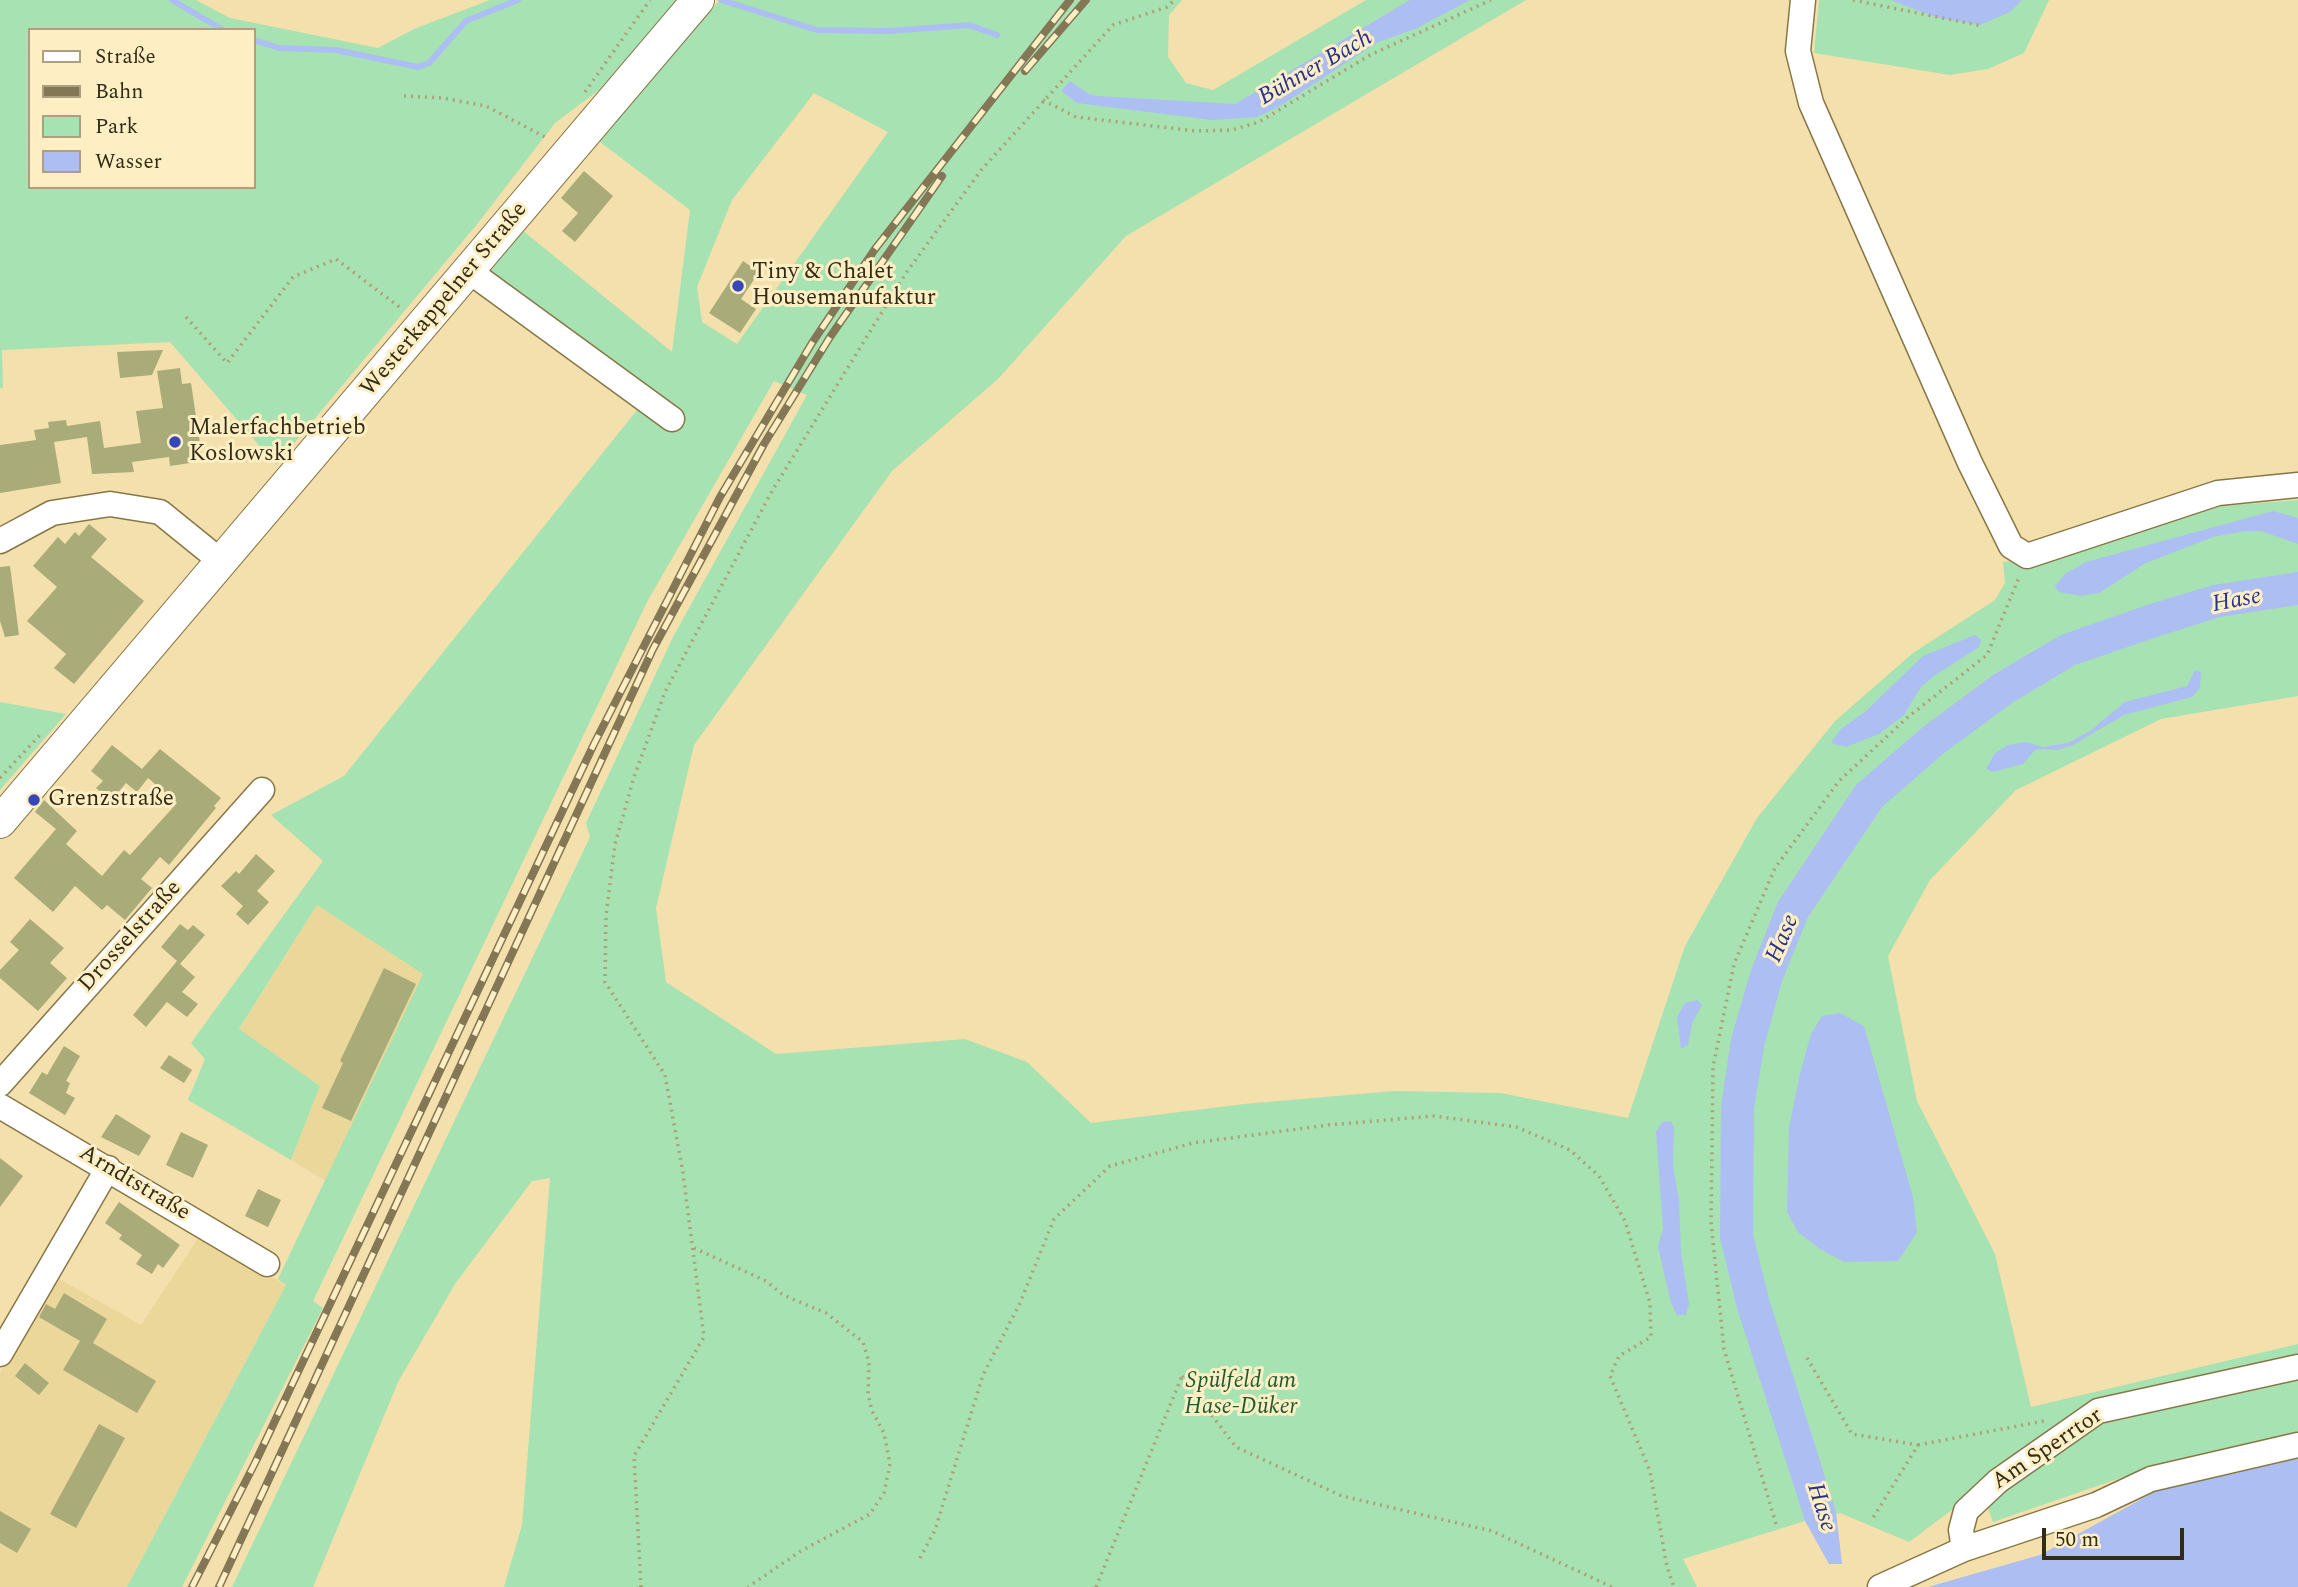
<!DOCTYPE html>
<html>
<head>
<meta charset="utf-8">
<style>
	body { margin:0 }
	#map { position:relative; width:2298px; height:1587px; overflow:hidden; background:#f3e0ac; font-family:Spectral,serif }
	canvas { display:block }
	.legend { position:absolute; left:28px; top:28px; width:228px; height:161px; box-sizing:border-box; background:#fdeec4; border:2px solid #aca07e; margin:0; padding:9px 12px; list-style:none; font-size:21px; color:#322b16 }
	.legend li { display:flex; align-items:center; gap:14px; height:35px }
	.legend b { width:35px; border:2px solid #aca07e }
	.scale { position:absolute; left:2042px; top:1528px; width:142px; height:32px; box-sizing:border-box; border:4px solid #322b16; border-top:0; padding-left:9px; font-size:21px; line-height:24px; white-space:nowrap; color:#322b16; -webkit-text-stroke:5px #fdeec4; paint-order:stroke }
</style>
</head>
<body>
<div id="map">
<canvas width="2298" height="1587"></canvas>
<ul class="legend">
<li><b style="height:9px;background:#fff"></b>Straße</li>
<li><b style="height:9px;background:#847755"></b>Bahn</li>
<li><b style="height:19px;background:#a7e2b3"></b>Park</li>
<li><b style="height:19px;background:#adbef3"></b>Wasser</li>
</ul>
<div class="scale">50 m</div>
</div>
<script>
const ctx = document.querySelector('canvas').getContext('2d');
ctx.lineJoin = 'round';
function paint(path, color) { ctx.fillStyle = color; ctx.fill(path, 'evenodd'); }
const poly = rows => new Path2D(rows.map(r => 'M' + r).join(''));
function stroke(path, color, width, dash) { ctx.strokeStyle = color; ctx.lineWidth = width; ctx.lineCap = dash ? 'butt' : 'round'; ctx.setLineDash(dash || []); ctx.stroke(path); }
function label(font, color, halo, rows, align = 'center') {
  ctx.font = font + ' Spectral,serif'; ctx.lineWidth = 6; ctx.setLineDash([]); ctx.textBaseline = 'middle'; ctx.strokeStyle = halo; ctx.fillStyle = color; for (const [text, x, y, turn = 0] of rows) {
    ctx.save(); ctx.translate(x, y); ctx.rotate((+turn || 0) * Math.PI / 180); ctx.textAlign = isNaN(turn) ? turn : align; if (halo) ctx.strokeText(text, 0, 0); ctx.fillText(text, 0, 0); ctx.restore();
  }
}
paint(poly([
	[317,905,424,974,326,1181,291,1160,320,1086,239,1030],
	[200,1235,286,1285,127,1587,0,1587,0,1373,56,1277,141,1325]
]), '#ecd79b');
paint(poly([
	[0,0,196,0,230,18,378,48,414,29,490,0,677,0,607,84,555,123,478,223,276,465,170,342,2,350,3,388,0,388],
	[30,30,254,30,254,187,30,187],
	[720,0,1182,0,1169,15,1168,57,1186,83,1213,90,1366,0,1526,0,1126,236,998,379,892,471,694,745,656,908,666,982,776,1054,965,1039,1027,1062,1091,1123,1244,1104,1394,1091,1500,1093,1628,1118,1685,946,1757,818,1835,721,1913,653,1995,600,2005,583,2003,562,2056,557,2222,506,2298,500,2298,696,2161,719,2016,790,1930,880,1888,956,1917,1101,1995,1254,2031,1407,2298,1344,2298,1432,2155,1466,1993,1522,1988,1508,1968,1498,1909,1542,1840,1513,1805,1521,1683,1559,1697,1587,504,1587,522,1525,550,1178,532,1181,455,1284,398,1382,313,1587,232,1587,590,837,586,823,673,637,807,395,774,381,647,602,313,1301,323,1308,182,1587,127,1587,286,1285,278,1279,423,974,317,905,239,1029,320,1086,291,1160,188,1100,205,1059,191,1043,323,861,271,815,344,776,637,410,473,284,522,230,672,352,690,210,596,139],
	[814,93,888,132,737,344,702,322,697,287,732,200],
	[1819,0,2049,0,2024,53,1988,69,1950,75,1814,53],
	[0,702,66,714,0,790]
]), '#a7e2b3');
paint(poly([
	[1410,0,1470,0,1415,29,1378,42,1280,106,1257,117,1212,120,1077,103,1061,91,1070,81,1089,94,1097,96,1235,104],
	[1891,0,2022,0,2010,12,1980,25,1935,17],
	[2273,511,2298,518,2298,544,2261,531,2245,531,2213,537,2146,563,2099,593,2080,596,2059,592,2055,586,2065,574,2086,562],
	[2298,572,2298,605,2220,617,2154,638,2075,665,2012,703,1944,753,1882,807,1808,917,1782,981,1764,1047,1754,1109,1753,1234,1769,1299,1836,1512,1842,1564,1829,1564,1805,1521,1737,1308,1720,1238,1721,1106,1731,1039,1751,970,1778,902,1856,785,1923,727,1993,675,2061,635,2144,606,2213,585],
	[1975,635,1981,640,1979,647,1934,676,1921,687,1904,715,1879,734,1846,747,1831,743,1841,729,1866,711,1923,656],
	[2195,670,2201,672,2200,688,2192,697,2124,715,2073,745,2058,750,2036,749,2023,764,1993,772,1986,769,1995,753,2008,745,2026,742,2043,747,2068,743,2090,731,2125,702,2187,686],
	[1697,1000,1702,1005,1692,1023,1688,1045,1681,1049,1677,1017,1685,1003],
	[1840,1013,1864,1026,1913,1197,1917,1232,1898,1261,1844,1262,1820,1249,1798,1232,1787,1212,1789,1127,1800,1074,1811,1034,1822,1016],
	[1671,1121,1674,1128,1673,1166,1679,1200,1681,1252,1689,1304,1686,1315,1677,1315,1671,1303,1658,1247,1663,1228,1656,1132,1662,1122],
	[2298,1455,2298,1587,1928,1587,2040,1555,2158,1490]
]), '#adbef3');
stroke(poly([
	[172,0,223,30],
	[721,0,817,30,889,31,969,25,997,35],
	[254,40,279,48,336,50,418,67,429,63,466,21,518,0]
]), '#adbef3', 6);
paint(poly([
	[584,171,613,196,575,242,562,231,578,213,561,198],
	[743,261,759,272,741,299,756,309,740,333,709,313],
	[163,350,152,375,120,378,117,352],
	[180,368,182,384,191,383,202,457,190,458,190,463,170,466,169,457,132,462,134,472,92,474,87,437,54,442,61,483,0,493,0,445,36,440,34,430,49,428,48,422,66,420,67,426,100,421,104,448,141,443,136,411,163,408,157,371],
	[89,524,107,539,91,557,144,601,74,684,54,668,66,654,27,621,57,587,33,566,58,537,65,544,75,532,79,536],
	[10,566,19,635,5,637,0,621,0,567],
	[112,745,142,769,160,749,221,798,214,806,216,808,169,865,160,857,141,879,152,888,125,920,107,905,102,910,75,886,53,912,14,878,56,829,35,812,44,800,77,831,66,844,102,876,124,850,130,855,177,803,148,778,137,792,126,783,111,801,96,788,103,781,91,771],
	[256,854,275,871,257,891,269,902,248,925,236,914,243,906,221,886,236,871,239,874],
	[30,919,64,948,50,963,67,978,38,1011,0,978,0,970,19,950,10,942],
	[180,924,188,930,193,925,205,935,180,964,195,977,182,992,198,1004,187,1017,167,1002,146,1027,133,1015,177,961,161,947],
	[384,968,416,984,351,1121,322,1108,343,1063,340,1061],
	[64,1046,80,1056,66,1081,70,1083,66,1093,75,1098,65,1115,29,1093,42,1072,47,1075],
	[169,1055,192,1070,184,1083,160,1068],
	[116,1114,151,1136,139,1156,101,1137],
	[181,1132,208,1145,193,1178,166,1165],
	[0,1158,23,1176,0,1207],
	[258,1189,281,1200,268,1227,245,1216],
	[119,1202,180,1245,163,1268,158,1264,152,1274,136,1264,142,1255,119,1239,122,1235,105,1223],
	[64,1293,107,1319,93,1343,156,1381,137,1413,63,1370,80,1341,39,1317,46,1304,55,1309],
	[25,1363,49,1383,39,1395,15,1376],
	[99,1424,125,1438,76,1528,50,1514],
	[0,1511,31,1529,17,1553,0,1543]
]), '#a9ac78');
const minor = poly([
	[1803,0,1798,51,1811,103,1970,463,2011,546,2027,556,2218,493,2298,485],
	[469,271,672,419],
	[0,541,52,513,110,504,160,512,223,563],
	[0,1084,262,790],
	[0,1106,267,1264],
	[0,1354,108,1168],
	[1964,1549,1961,1530,1966,1511,1998,1481,2098,1411,2298,1367],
	[1880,1587,1964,1549,2096,1505,2151,1479,2298,1445]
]);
const major = poly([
	[0,822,698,0]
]);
stroke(minor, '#887746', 27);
stroke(major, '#887746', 34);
stroke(poly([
	[1853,0,1982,26],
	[585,92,650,0],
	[404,96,443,98,486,106,547,138],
	[1043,100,1076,117,1196,131,1232,130,1259,122,1370,55,1491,0],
	[186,317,227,363,293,277,336,259,402,309],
	[0,778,40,735],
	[694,1248,766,1281,783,1295,826,1313,863,1342,869,1362,868,1394,872,1411,884,1433,890,1464,884,1493,870,1514,801,1551,748,1587],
	[1807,1358,1852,1434,1918,1445,1871,1521],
	[1182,1376,1236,1447,1342,1496,1492,1531,1612,1587],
	[1918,1445,2044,1421],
	[1776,1524,1724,1349,1711,1222,1713,1067,1734,964,1775,868,1839,781,1908,717,1987,655,2020,575],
	[920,1558,935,1530,983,1375,1020,1303,1054,1219,1110,1166,1193,1143,1328,1125,1434,1116,1516,1127,1570,1150,1599,1176,1625,1221,1650,1303,1651,1337,1619,1356,1610,1376,1650,1471,1667,1567,1674,1587],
	[641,1587,634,1456,704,1337,683,1173,665,1075,605,982,606,916,615,844,634,777,665,692,772,491,906,273,982,169,1113,25,1167,7,1174,0],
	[1096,1587,1182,1376]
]), '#aea077', 3.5, [2, 5]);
stroke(minor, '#fff', 24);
stroke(major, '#fff', 32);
const rail = poly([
	[1025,71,1086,0],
	[192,1587,256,1461,594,744,720,497,812,343,875,249,1070,0],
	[219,1587,653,649,764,444,830,337,942,176]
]);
stroke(rail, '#847755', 8);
stroke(rail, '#fdeec4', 5, [16]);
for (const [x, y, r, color] of [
	[738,286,7,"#3647b9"],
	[175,442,7,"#3647b9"],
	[34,800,7,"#3647b9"]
]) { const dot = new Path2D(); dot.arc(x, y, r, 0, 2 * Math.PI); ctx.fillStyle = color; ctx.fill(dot); stroke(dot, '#fdeec4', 2.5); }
label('23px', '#322b16', '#fdeec4', [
	["Tiny & Chalet",752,273],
	["Housemanufaktur",752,299],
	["Malerfachbetrieb",189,429],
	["Koslowski",189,455],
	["Grenzstraße",48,800]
], 'left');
label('23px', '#322b16', '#fdeec4', [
	["Westerkappelner Straße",445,300,-50],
	["Drosselstraße",131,937,-48],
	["Arndtstraße",134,1184,31],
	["Am Sperrtor",2048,1450,-34]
]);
label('italic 23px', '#1d5c31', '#fdeec4', [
	["Spülfeld am",1241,1382],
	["Hase-Düker",1241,1408]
]);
label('italic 24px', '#263294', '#fdeec4', [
	["Bühner Bach",1316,69,-30],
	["Hase",2237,602,-11],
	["Hase",1784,939,-67],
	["Hase",1820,1508,72]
]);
</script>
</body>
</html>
